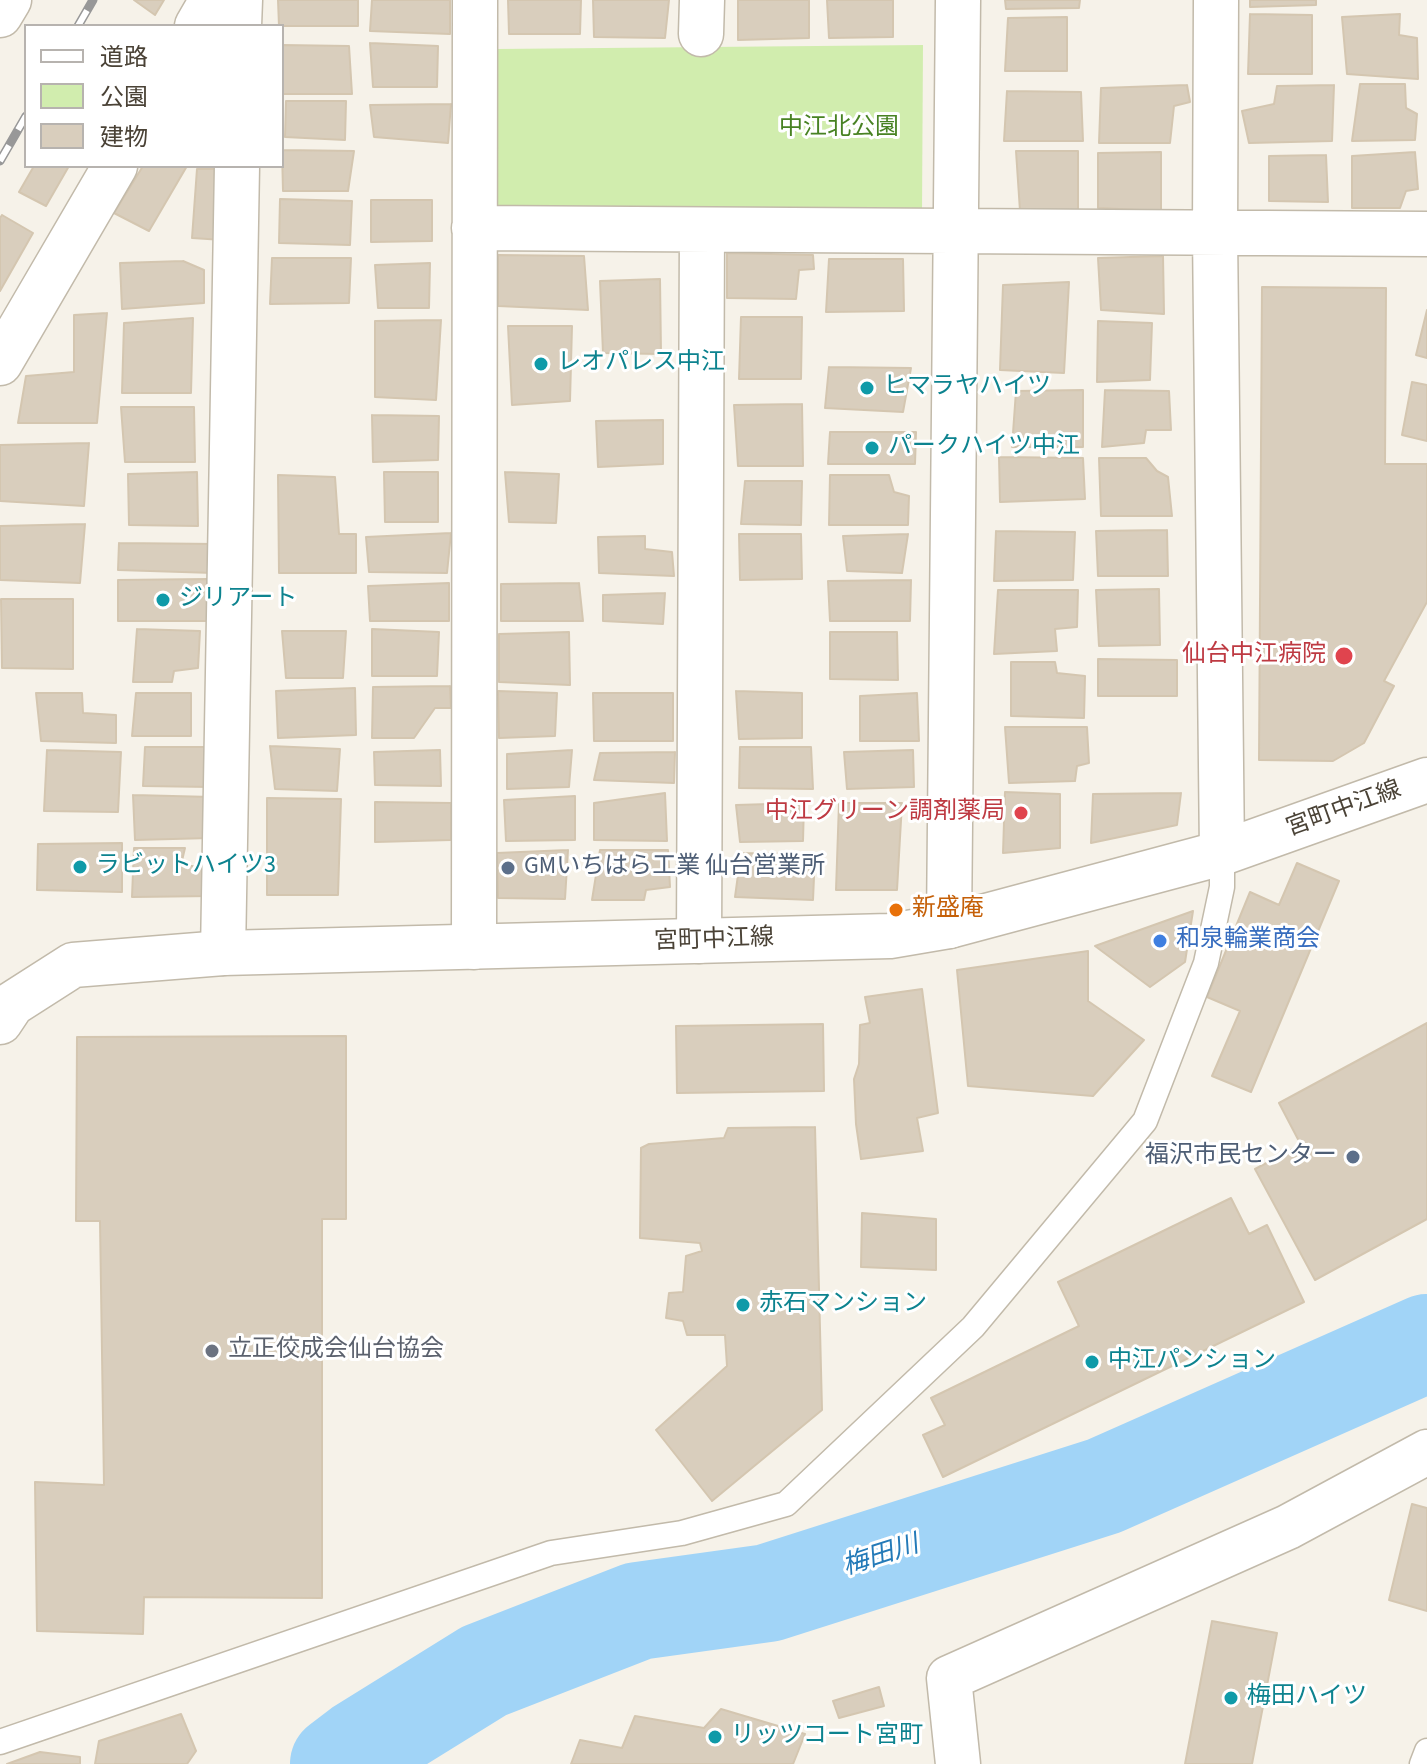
<!DOCTYPE html>
<html>
<head>
<meta charset="utf-8">
<style>
	body { margin:0 }
	#map { position:relative; width:1427px; height:1764px; overflow:hidden; background:#f6f2e9; font-family:"Source Sans 3","Noto Sans JP",sans-serif }
	canvas { display:block }
	.legend { position:absolute; left:24px; top:24px; width:260px; height:144px; box-sizing:border-box; background:#fff; border:2px solid #b7b3af; margin:0; padding:10px 14px; list-style:none; font-size:24px; color:#4a4236 }
	.legend li { display:flex; align-items:center; gap:16px; height:40px }
	.legend b { width:40px; border:2px solid #b7b3af }
</style>
</head>
<body>
<div id="map">
<canvas width="1427" height="1764"></canvas>
<ul class="legend">
<li><b style="height:10px;background:#fff"></b>道路</li>
<li><b style="height:22px;background:#d1edae"></b>公園</li>
<li><b style="height:22px;background:#d9cebd"></b>建物</li>
</ul>
</div>
<script>
const ctx = document.querySelector('canvas').getContext('2d');
ctx.lineJoin = 'round';
function paint(path, color) { ctx.fillStyle = color; ctx.fill(path, 'evenodd'); }
const poly = rows => new Path2D(rows.map(r => 'M' + r).join(''));
function stroke(path, color, width, dash) { ctx.strokeStyle = color; ctx.lineWidth = width; ctx.lineCap = dash ? 'butt' : 'round'; ctx.setLineDash(dash || []); ctx.stroke(path); }
function label(font, color, halo, rows, align = 'center') {
  ctx.font = font + ' "Source Sans 3","Noto Sans JP",sans-serif'; ctx.lineWidth = 6; ctx.setLineDash([]); ctx.textBaseline = 'middle'; ctx.strokeStyle = halo; ctx.fillStyle = color; for (const [text, x, y, turn = 0] of rows) {
    ctx.save(); ctx.translate(x, y); ctx.rotate((+turn || 0) * Math.PI / 180); ctx.textAlign = isNaN(turn) ? turn : align; if (halo) ctx.strokeText(text, 0, 0); ctx.fillText(text, 0, 0); ctx.restore();
  }
}
paint(poly([
	[923,45,922,212,496,210,497,49]
]), '#d1edae');
stroke(poly([
	[339,1764,360,1748,484,1671,638,1611,768,1593,1104,1486,1427,1343]
]), '#a1d4f7', 98);
const building = poly([
	[134,0,164,0,155,15,134,0],
	[278,0,358,0,358,26,279,26,278,0],
	[372,0,450,0,450,34,370,31,372,0],
	[508,0,581,0,580,34,509,34,508,0],
	[593,0,669,0,665,38,594,37,593,0],
	[738,0,809,0,809,38,738,40,738,0],
	[827,0,893,0,893,37,829,38,827,0],
	[1005,0,1080,0,1079,8,1006,9,1005,0],
	[1250,0,1316,0,1316,5,1250,7,1250,0],
	[1250,14,1312,15,1312,74,1248,74,1250,14],
	[1400,14,1399,35,1417,38,1418,79,1347,74,1342,17,1400,14],
	[1067,17,1067,71,1005,71,1008,18,1067,17],
	[370,43,438,46,437,87,373,87,370,43],
	[282,45,349,46,352,94,282,94,282,45],
	[1360,84,1405,84,1406,108,1417,114,1415,140,1352,141,1360,84],
	[1187,85,1190,102,1174,106,1170,143,1099,143,1101,88,1187,85],
	[1334,85,1332,141,1249,143,1242,111,1274,104,1277,86,1334,85],
	[1007,91,1081,92,1083,141,1004,141,1007,91],
	[286,101,346,101,345,140,285,137,286,101],
	[451,104,448,143,374,137,370,105,451,104],
	[282,150,354,151,348,191,283,191,282,150],
	[1016,151,1078,151,1078,211,1020,211,1016,151],
	[1161,152,1161,211,1098,208,1098,153,1161,152],
	[1415,152,1418,189,1406,191,1400,208,1352,208,1352,156,1415,152],
	[1326,155,1328,202,1269,201,1269,156,1326,155],
	[34,166,69,166,46,206,19,192,34,166],
	[143,166,187,166,149,231,114,213,143,166],
	[197,169,224,169,223,240,192,238,197,169],
	[280,199,352,201,350,245,279,243,280,199],
	[371,200,432,200,432,241,371,242,371,200],
	[2,215,33,233,0,291,0,218,2,215],
	[727,253,813,255,814,269,799,270,796,299,727,298,727,253],
	[498,255,584,256,588,310,498,306,498,255],
	[1163,256,1164,314,1101,310,1098,258,1163,256],
	[272,258,351,258,349,303,270,304,272,258],
	[829,259,903,259,904,311,826,312,829,259],
	[183,261,204,270,204,303,122,309,120,263,183,261],
	[430,263,429,308,378,308,375,265,430,263],
	[660,279,661,354,603,353,600,281,660,279],
	[1069,282,1064,373,1000,370,1003,285,1069,282],
	[1262,287,1386,288,1385,464,1427,464,1427,602,1384,681,1394,686,1364,743,1333,761,1259,760,1262,287],
	[1427,310,1427,358,1416,355,1427,310],
	[107,313,97,423,18,423,26,376,74,372,74,315,107,313],
	[741,317,802,317,801,379,739,379,741,317],
	[193,318,191,393,122,393,124,323,193,318],
	[441,320,436,400,375,397,375,321,441,320],
	[1098,321,1152,323,1150,380,1097,382,1098,321],
	[508,326,572,326,570,401,512,405,508,326],
	[829,367,911,368,903,412,825,408,829,367],
	[1412,382,1427,385,1427,441,1402,435,1412,382],
	[1083,390,1083,447,1012,447,1016,391,1083,390],
	[1105,390,1169,391,1171,430,1146,430,1144,443,1102,447,1105,390],
	[802,404,803,466,738,466,734,405,802,404],
	[121,407,194,407,195,462,125,462,121,407],
	[372,415,439,416,438,460,373,462,372,415],
	[663,420,663,464,598,467,596,421,663,420],
	[830,432,916,432,915,464,828,464,830,432],
	[89,443,84,506,0,501,0,445,89,443],
	[999,457,1083,458,1085,499,1000,502,999,457],
	[1099,458,1146,458,1157,471,1168,477,1172,516,1101,516,1099,458],
	[197,472,198,526,129,525,128,474,197,472],
	[384,472,438,472,438,522,385,522,384,472],
	[505,472,559,474,556,523,509,522,505,472],
	[278,475,335,477,339,534,356,534,356,573,279,573,278,475],
	[830,475,889,475,894,492,909,496,908,525,829,525,830,475],
	[745,481,802,481,801,525,741,524,745,481],
	[85,524,80,583,0,580,0,526,85,524],
	[1167,530,1168,576,1098,576,1096,531,1167,530],
	[996,531,1075,532,1073,580,994,581,996,531],
	[451,533,447,573,369,572,366,537,451,533],
	[739,534,801,534,802,579,740,580,739,534],
	[908,534,902,573,847,571,843,536,908,534],
	[645,536,645,549,672,552,674,576,599,573,598,537,645,536],
	[119,543,216,544,214,573,118,570,119,543],
	[208,579,208,621,118,621,118,580,208,579],
	[911,580,910,621,830,621,828,581,911,580],
	[449,583,449,621,370,621,368,586,449,583],
	[579,583,583,621,501,621,501,584,579,583],
	[1159,589,1160,645,1099,646,1096,590,1159,589],
	[998,590,1078,590,1077,627,1055,629,1057,651,994,654,998,590],
	[665,593,663,624,603,621,603,595,665,593],
	[1,599,73,599,73,669,2,668,1,599],
	[137,629,200,631,198,668,174,671,172,682,133,682,137,629],
	[372,629,439,632,437,676,372,676,372,629],
	[282,631,346,631,343,678,286,678,282,631],
	[569,632,570,685,499,682,499,634,569,632],
	[830,632,897,632,898,680,830,679,830,632],
	[1098,659,1177,660,1177,696,1098,696,1098,659],
	[1011,662,1055,662,1057,673,1085,676,1084,718,1011,716,1011,662],
	[450,686,451,708,435,708,414,738,372,738,373,687,450,686],
	[355,688,356,735,278,738,276,691,355,688],
	[498,691,557,693,555,736,499,738,498,691],
	[736,691,802,693,802,738,739,739,736,691],
	[36,693,82,693,83,713,116,715,116,743,41,741,36,693],
	[136,693,191,693,191,736,132,736,136,693],
	[593,693,673,693,673,741,594,741,593,693],
	[917,693,919,741,860,741,860,696,917,693],
	[1005,727,1087,727,1089,763,1077,766,1075,781,1009,783,1005,727],
	[270,746,340,749,337,791,275,789,270,746],
	[145,747,211,747,211,787,143,786,145,747],
	[740,747,811,747,813,789,739,788,740,747],
	[47,750,121,752,118,812,44,811,47,750],
	[440,750,441,786,375,785,374,752,440,750],
	[572,750,569,787,507,789,507,754,572,750],
	[913,750,914,787,847,789,844,752,913,750],
	[675,752,674,783,594,780,600,753,675,752],
	[1005,792,1060,794,1060,848,1003,853,1005,792],
	[665,793,667,841,594,840,594,803,665,793],
	[1181,793,1177,825,1091,843,1093,794,1181,793],
	[133,795,212,797,211,838,135,840,133,795],
	[575,796,575,840,506,841,504,800,575,796],
	[267,798,341,799,338,895,267,895,267,798],
	[375,802,451,803,451,840,375,842,375,802],
	[804,803,803,841,740,842,736,805,804,803],
	[839,803,902,803,897,890,836,890,839,803],
	[122,843,122,892,37,890,38,844,122,843],
	[134,848,185,848,181,865,213,868,213,896,132,897,134,848],
	[568,850,565,899,498,898,497,853,568,850],
	[600,850,668,850,670,887,646,890,644,900,592,900,600,850],
	[741,853,815,854,813,900,735,897,741,853],
	[1297,863,1339,881,1251,1092,1212,1076,1240,1011,1207,997,1250,892,1279,905,1297,863],
	[1193,911,1185,962,1150,987,1095,946,1193,911],
	[1088,951,1088,1001,1144,1040,1093,1096,968,1086,957,970,1088,951],
	[922,989,938,1113,917,1118,923,1151,861,1159,856,1124,854,1079,859,1064,860,1025,870,1023,865,997,922,989],
	[1427,1023,1427,1219,1315,1280,1255,1169,1301,1145,1279,1103,1427,1023],
	[823,1024,824,1091,677,1093,676,1026,823,1024],
	[346,1036,346,1219,322,1219,322,1598,144,1597,143,1634,37,1631,35,1482,104,1485,100,1221,76,1221,77,1037,346,1036],
	[815,1127,822,1410,712,1501,656,1430,727,1366,725,1335,687,1335,683,1321,666,1318,669,1293,683,1292,686,1256,702,1251,700,1243,640,1238,641,1148,649,1144,724,1138,728,1128,815,1127],
	[1231,1198,1249,1234,1267,1225,1304,1302,943,1477,923,1435,945,1425,931,1398,1079,1326,1058,1282,1231,1198],
	[862,1213,936,1219,936,1270,861,1267,862,1213],
	[1412,1504,1427,1508,1427,1611,1389,1600,1412,1504],
	[1212,1621,1277,1633,1252,1764,1185,1764,1212,1621],
	[879,1687,884,1706,839,1718,833,1701,879,1687],
	[721,1709,805,1734,793,1764,571,1764,580,1740,622,1748,635,1716,704,1728,721,1709],
	[181,1714,196,1751,187,1764,95,1764,99,1741,181,1714],
	[40,1752,80,1757,80,1764,7,1764,40,1752]
]);
paint(building, '#d9cebd');
stroke(building, '#d4c6b0', 2);
const service = poly([
	[0,1742,551,1553,682,1533,786,1504,973,1327,1145,1121,1206,963,1222,887,1222,853],
	[1422,1764,1427,1751]
]);
const minor = poly([
	[1216,0,1215,233,1222,853],
	[0,15,9,0],
	[197,26,212,0],
	[239,26,240,0],
	[701,34,702,0],
	[474,228,1427,234],
	[0,363,115,166],
	[949,926,958,0],
	[699,941,702,230],
	[474,947,475,0],
	[223,953,237,166],
	[958,1764,949,1678,1288,1527,1427,1452]
]);
const tertiary = poly([
	[0,1022,12,1004,73,965,223,953,890,936,949,926,1222,853,1427,780]
]);
stroke(service, '#c2baaa', 27);
stroke(minor, '#c2baaa', 47);
stroke(tertiary, '#c2baaa', 47);
stroke(service, '#fff', 24);
stroke(minor, '#fff', 44);
stroke(tertiary, '#fff', 44);
const rail = poly([
	[78,26,93,0],
	[0,161,26,116]
]);
stroke(rail, '#989898', 9);
stroke(rail, '#fff', 6, [18]);
for (const [x, y, r, color] of [
	[541,364,8,"#0f9aa8"],
	[867,388,8,"#0f9aa8"],
	[872,448,8,"#0f9aa8"],
	[163,600,8,"#0f9aa8"],
	[1344,656,10,"#e0444e"],
	[1021,813,8,"#e0444e"],
	[80,867,8,"#0f9aa8"],
	[508,868,8,"#5c6f8a"],
	[896,910,8,"#e8710a"],
	[1160,941,8,"#3f7fe0"],
	[1353,1157,8,"#5c6f8a"],
	[743,1305,8,"#0f9aa8"],
	[212,1351,8,"#6b7280"],
	[1092,1362,8,"#0f9aa8"],
	[1231,1698,8,"#0f9aa8"],
	[715,1737,8,"#0f9aa8"]
]) { const dot = new Path2D(); dot.arc(x, y, r, 0, 2 * Math.PI); ctx.fillStyle = color; ctx.fill(dot); stroke(dot, '#fff', 3); }
label('24px', '#488223', '#fff', [
	["中江北公園",839,129]
]);
label('24px', '#0d838f', '#fff', [
	["レオパレス中江",557,364],
	["ヒマラヤハイツ",883,388],
	["パークハイツ中江",888,448],
	["ジリアート",179,600],
	["ラビットハイツ3",96,867],
	["赤石マンション",759,1305],
	["中江パンション",1108,1362],
	["梅田ハイツ",1247,1698],
	["リッツコート宮町",731,1737]
], 'left');
label('24px', '#be3a42', '#fff', [
	["仙台中江病院",1326,656],
	["中江グリーン調剤薬局",1005,813]
], 'right');
label('24px', '#4a4236', '#fff', [
	["宮町中江線",1344,810,-20],
	["宮町中江線",714,941,-2]
]);
label('24px', '#4e5e75', '#fff', [
	["GMいちはら工業 仙台営業所",524,868],
	["福沢市民センター",1337,1157,"right"]
], 'left');
label('24px', '#c56008', '#fff', [
	["新盛庵",912,910]
], 'left');
label('24px', '#366cbe', '#fff', [
	["和泉輪業商会",1176,941]
], 'left');
label('24px', '#5b616d', '#fff', [
	["立正佼成会仙台協会",228,1351]
], 'left');
label('italic 26px', '#237ab8', '#fff', [
	["梅田川",881,1557,-18]
]);
</script>
</body>
</html>
